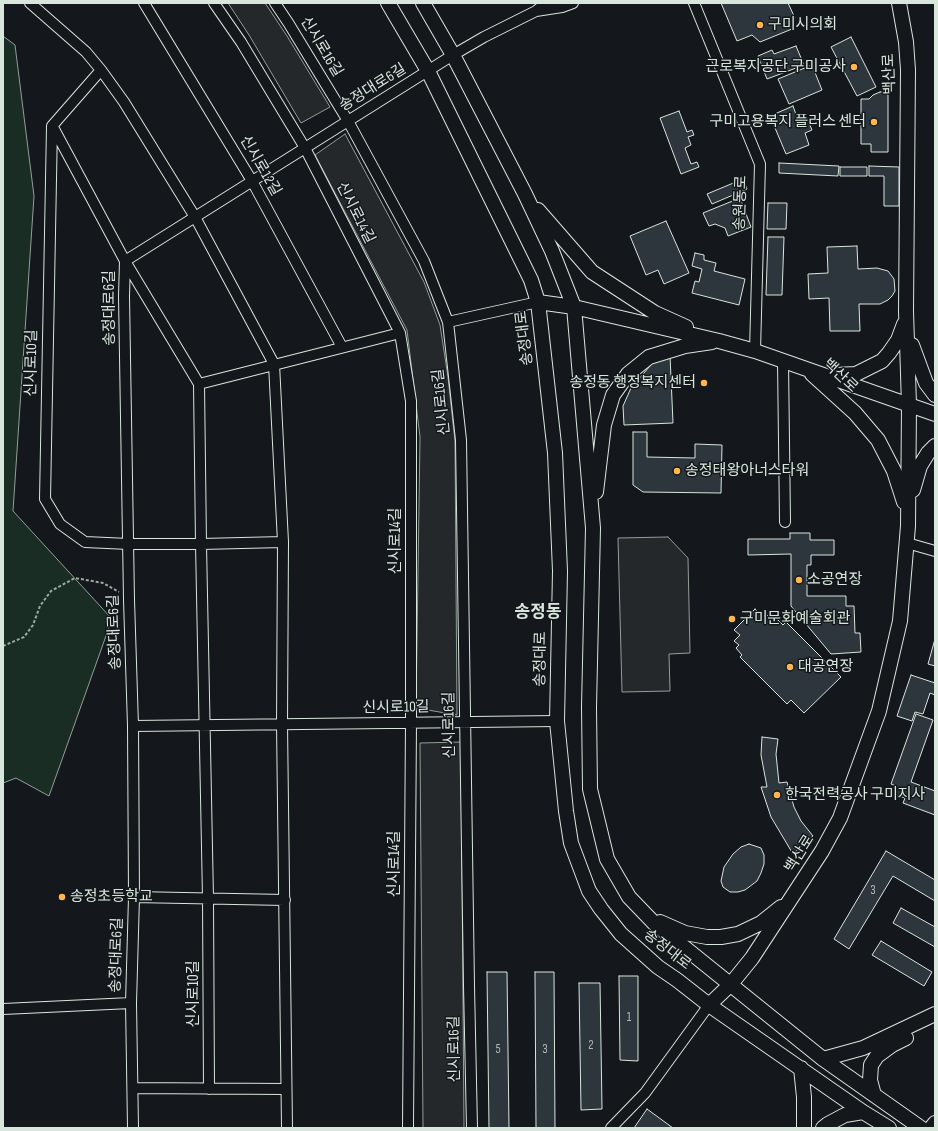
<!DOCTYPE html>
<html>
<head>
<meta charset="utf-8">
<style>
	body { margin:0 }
	#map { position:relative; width:938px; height:1131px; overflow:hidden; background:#14181c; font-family:"Sofia Sans Condensed",sans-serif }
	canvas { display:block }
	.frame { position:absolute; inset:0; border:4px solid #d8e6dc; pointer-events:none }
</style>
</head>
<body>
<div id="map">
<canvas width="938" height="1131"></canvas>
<div class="frame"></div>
</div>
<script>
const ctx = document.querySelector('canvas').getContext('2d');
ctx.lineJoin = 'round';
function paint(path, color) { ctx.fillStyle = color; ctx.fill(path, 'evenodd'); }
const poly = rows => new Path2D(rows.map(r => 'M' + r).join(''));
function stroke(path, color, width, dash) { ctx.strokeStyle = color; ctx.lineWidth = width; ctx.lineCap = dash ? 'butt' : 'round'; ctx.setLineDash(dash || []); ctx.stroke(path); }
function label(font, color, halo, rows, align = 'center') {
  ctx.font = font + ' "Sofia Sans Condensed","Noto Sans KR",sans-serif'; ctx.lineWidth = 3; ctx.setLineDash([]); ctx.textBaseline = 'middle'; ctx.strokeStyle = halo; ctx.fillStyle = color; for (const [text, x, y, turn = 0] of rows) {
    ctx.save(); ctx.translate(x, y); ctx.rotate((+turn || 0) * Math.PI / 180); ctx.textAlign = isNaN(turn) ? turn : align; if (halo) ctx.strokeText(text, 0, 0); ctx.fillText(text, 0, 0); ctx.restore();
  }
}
const green = poly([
	[3,36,15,45,34,196,13,511,112,619,49,796,16,778,3,783,3,36]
]);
paint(green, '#1a2d24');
stroke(green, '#939e99', 1);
const parking = poly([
	[228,3,265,3,287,36,330,107,301,123,249,35,228,3],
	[345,134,424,282,440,325,448,377,455,441,457,715,416,708,420,437,407,330,315,155,345,134],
	[668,537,688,558,690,653,669,654,670,691,622,692,618,538,668,537],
	[461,742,464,1128,423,1128,420,743,461,742]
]);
paint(parking, '#24282b');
stroke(parking, '#939e99', 1);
const building = poly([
	[721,3,788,3,795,18,788,20,792,29,760,42,752,35,737,41,721,3],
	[851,37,876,87,857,96,831,47,851,37],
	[796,46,804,65,767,79,758,56,772,50,774,54,796,46],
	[812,65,822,90,789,104,778,79,812,65],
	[880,92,885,92,888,95,888,152,871,152,871,144,861,144,861,99,869,99,873,95,880,92],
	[793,106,798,120,806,116,812,130,805,133,809,145,786,154,770,116,793,106],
	[679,111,687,132,692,130,694,135,688,137,691,145,685,148,691,164,697,162,699,167,681,174,660,118,679,111],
	[779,163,839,166,838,176,779,173,779,163],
	[869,166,899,167,899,206,884,206,884,176,869,176,869,166],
	[840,167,867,167,867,176,840,176,840,167],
	[743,179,747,189,712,204,707,194,743,179],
	[740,198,751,227,728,236,725,228,715,224,709,226,703,213,740,198],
	[768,203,787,203,786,229,767,229,768,203],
	[666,221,689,273,664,284,658,270,646,275,630,236,666,221],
	[768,237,784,237,782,295,766,295,768,237],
	[857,246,858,269,877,268,888,271,894,279,895,291,892,296,888,300,880,304,859,304,860,331,830,331,829,298,809,299,808,274,828,273,827,247,857,246],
	[695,253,704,255,704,260,716,263,714,271,745,279,739,305,692,293,695,281,699,282,702,269,692,266,695,253],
	[670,355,673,423,624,425,623,406,631,388,656,359,670,355],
	[633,432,647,432,647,457,695,458,695,444,722,445,721,493,643,492,633,485,633,432],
	[790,533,810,533,810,540,834,540,834,555,811,555,811,565,807,565,807,596,846,596,846,606,854,606,855,633,860,633,861,652,831,654,791,606,791,554,748,555,748,539,790,539,790,533],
	[755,609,762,616,765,613,771,619,774,616,783,625,786,622,841,677,804,713,791,700,787,704,740,657,742,655,736,648,739,645,734,641,740,635,734,630,755,609],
	[935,639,935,666,928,664,935,639],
	[911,675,935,683,935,695,930,693,923,714,915,712,912,721,897,716,911,675],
	[916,714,933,720,911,782,935,791,935,815,903,803,905,798,893,794,896,786,891,784,916,714],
	[762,737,778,739,776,754,779,783,787,782,794,807,801,821,813,836,793,854,771,817,761,787,767,787,761,755,762,737],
	[749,844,761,848,764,855,764,864,761,873,757,881,745,890,738,892,730,892,723,887,721,881,724,867,733,854,741,847,749,844],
	[886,851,935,880,935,901,893,876,849,949,834,939,886,851],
	[901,908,935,927,935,947,893,923,901,908],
	[881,941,932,972,924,986,872,955,881,941],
	[487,972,507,972,509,1128,489,1128,487,972],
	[535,972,554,972,555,1128,536,1128,535,972],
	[619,976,638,976,638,1061,620,1060,619,976],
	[579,983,600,983,602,1109,581,1110,579,983],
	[647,1109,673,1128,634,1128,647,1109]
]);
paint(building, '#2c363c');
stroke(building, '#d8e6dc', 1);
const street = poly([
	[30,3,86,52,101,70,124,102,195,217,274,364,283,542,282,724,287,1128],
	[144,3,252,181,342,347],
	[214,3,241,42,305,148,400,333,411,401,411,723,408,1128],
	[275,3,289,24,348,121,424,261,448,322,461,440,469,986,472,1128],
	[694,3,760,164,755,351],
	[536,11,562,7,573,3],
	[101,70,52,126,45,499,60,524,85,542,129,544,201,544,283,542],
	[53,127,125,261,199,384],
	[448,322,538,302],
	[783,361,785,522],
	[199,384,201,544,208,898,209,1089],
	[199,384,400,333],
	[907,543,935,551],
	[133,726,557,721],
	[134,897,285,900],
	[3,1009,131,1003],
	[133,1088,286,1089],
	[133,1128,131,1003,134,897,133,726,129,600,124,296,125,261,453,55,484,37,536,11,546,3],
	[611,1128,645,1093,709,1005]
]);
const secondary = poly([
	[388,3,428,71,531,280,538,302,555,453,560,571,557,721,566,811,571,843,589,891,601,909,621,934,658,967,677,980,709,1005,863,1112,889,1128],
	[423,3,453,55,525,194,552,251,574,307,593,528,589,707,590,789,607,859,629,897,654,923,823,1059,921,1128],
	[538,210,592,272,655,313,686,327],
	[538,302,574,307,719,341,755,351,935,414],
	[912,345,926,383,935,395],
	[812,374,855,413,878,440,894,471,904,502],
	[834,375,856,374,882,361,889,353,898,340,904,324],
	[913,490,920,466,928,453,935,446],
	[596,492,604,425,613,395,628,374,649,357,685,346,712,342],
	[660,922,685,933,707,937,721,937,738,934,761,923,781,907],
	[709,1005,731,984,752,958,822,851,840,818,879,711,900,621,908,526,909,405,906,311,908,70,906,42,899,3],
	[823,1059,863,1048,935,1014],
	[801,1068,804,1097,804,1128],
	[874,1095,870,1080,871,1065,877,1056,892,1045,906,1038],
	[823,1128,828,1124,845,1115,863,1112],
	[931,1128,935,1123]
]);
stroke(street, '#d8e6dc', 12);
stroke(secondary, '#d8e6dc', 16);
stroke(poly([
	[3,646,24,637,33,625,40,606,51,591,75,578,103,583,119,592]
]), '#9da8a2', 2, [3, 2]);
stroke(street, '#14181c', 10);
stroke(secondary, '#14181c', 14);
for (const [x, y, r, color] of [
	[760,25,4,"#ffb74d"],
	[854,67,4,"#ffb74d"],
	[874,122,4,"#ffb74d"],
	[704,383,4,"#ffb74d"],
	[677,471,4,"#ffb74d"],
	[799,580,4,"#ffb74d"],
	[732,619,4,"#ffb74d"],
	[790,667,4,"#ffb74d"],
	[777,795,4,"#ffb74d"],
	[62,897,4,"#ffb74d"]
]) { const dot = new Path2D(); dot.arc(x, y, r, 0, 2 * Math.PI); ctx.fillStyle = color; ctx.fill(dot); stroke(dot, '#14181c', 1.5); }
label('13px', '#adbab4', null, [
	["3",873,891],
	["1",629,1018],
	["2",591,1046],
	["5",498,1050],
	["3",545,1050]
]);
label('15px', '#d8e6dc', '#14181c', [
	["구미시의회",768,25],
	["근로복지공단 구미공사",846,67,"right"],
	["구미고용복지 플러스 센터",866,122,"right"],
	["송정동 행정복지센터",696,383,"right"],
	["송정태왕아너스타워",685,471],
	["소공연장",807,580],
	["구미문화예술회관",740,619],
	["대공연장",798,667],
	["한국전력공사 구미지사",785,795],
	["송정초등학교",70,897]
], 'left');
label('15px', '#d8e6dc', '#14181c', [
	["신시로16길",321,47,59],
	["백산로",890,74,-92],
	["송정대로6길",373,88,-32],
	["신시로12길",260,166,60],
	["송원동로",741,203,-88],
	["신시로14길",355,213,63],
	["송정대로6길",110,308,-90],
	["송정대로",525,338,-97],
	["신시로10길",32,363,-89],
	["백산로",840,376,43],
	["신시로16길",442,402,-96],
	["신시로14길",396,541,-90],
	["송정대로6길",115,632,-92],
	["송정대로",541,659,-89],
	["신시로10길",396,708,-1],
	["신시로16길",450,725,-91],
	["백산로",800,854,-58],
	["신시로14길",395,864,-90],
	["송정대로",667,950,38],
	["송정대로6길",117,955,-88],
	["신시로10길",194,994,-90],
	["신시로16길",455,1049,-91]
]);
label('bold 17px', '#d8e6dc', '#14181c', [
	["송정동",538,613]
]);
</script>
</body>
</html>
